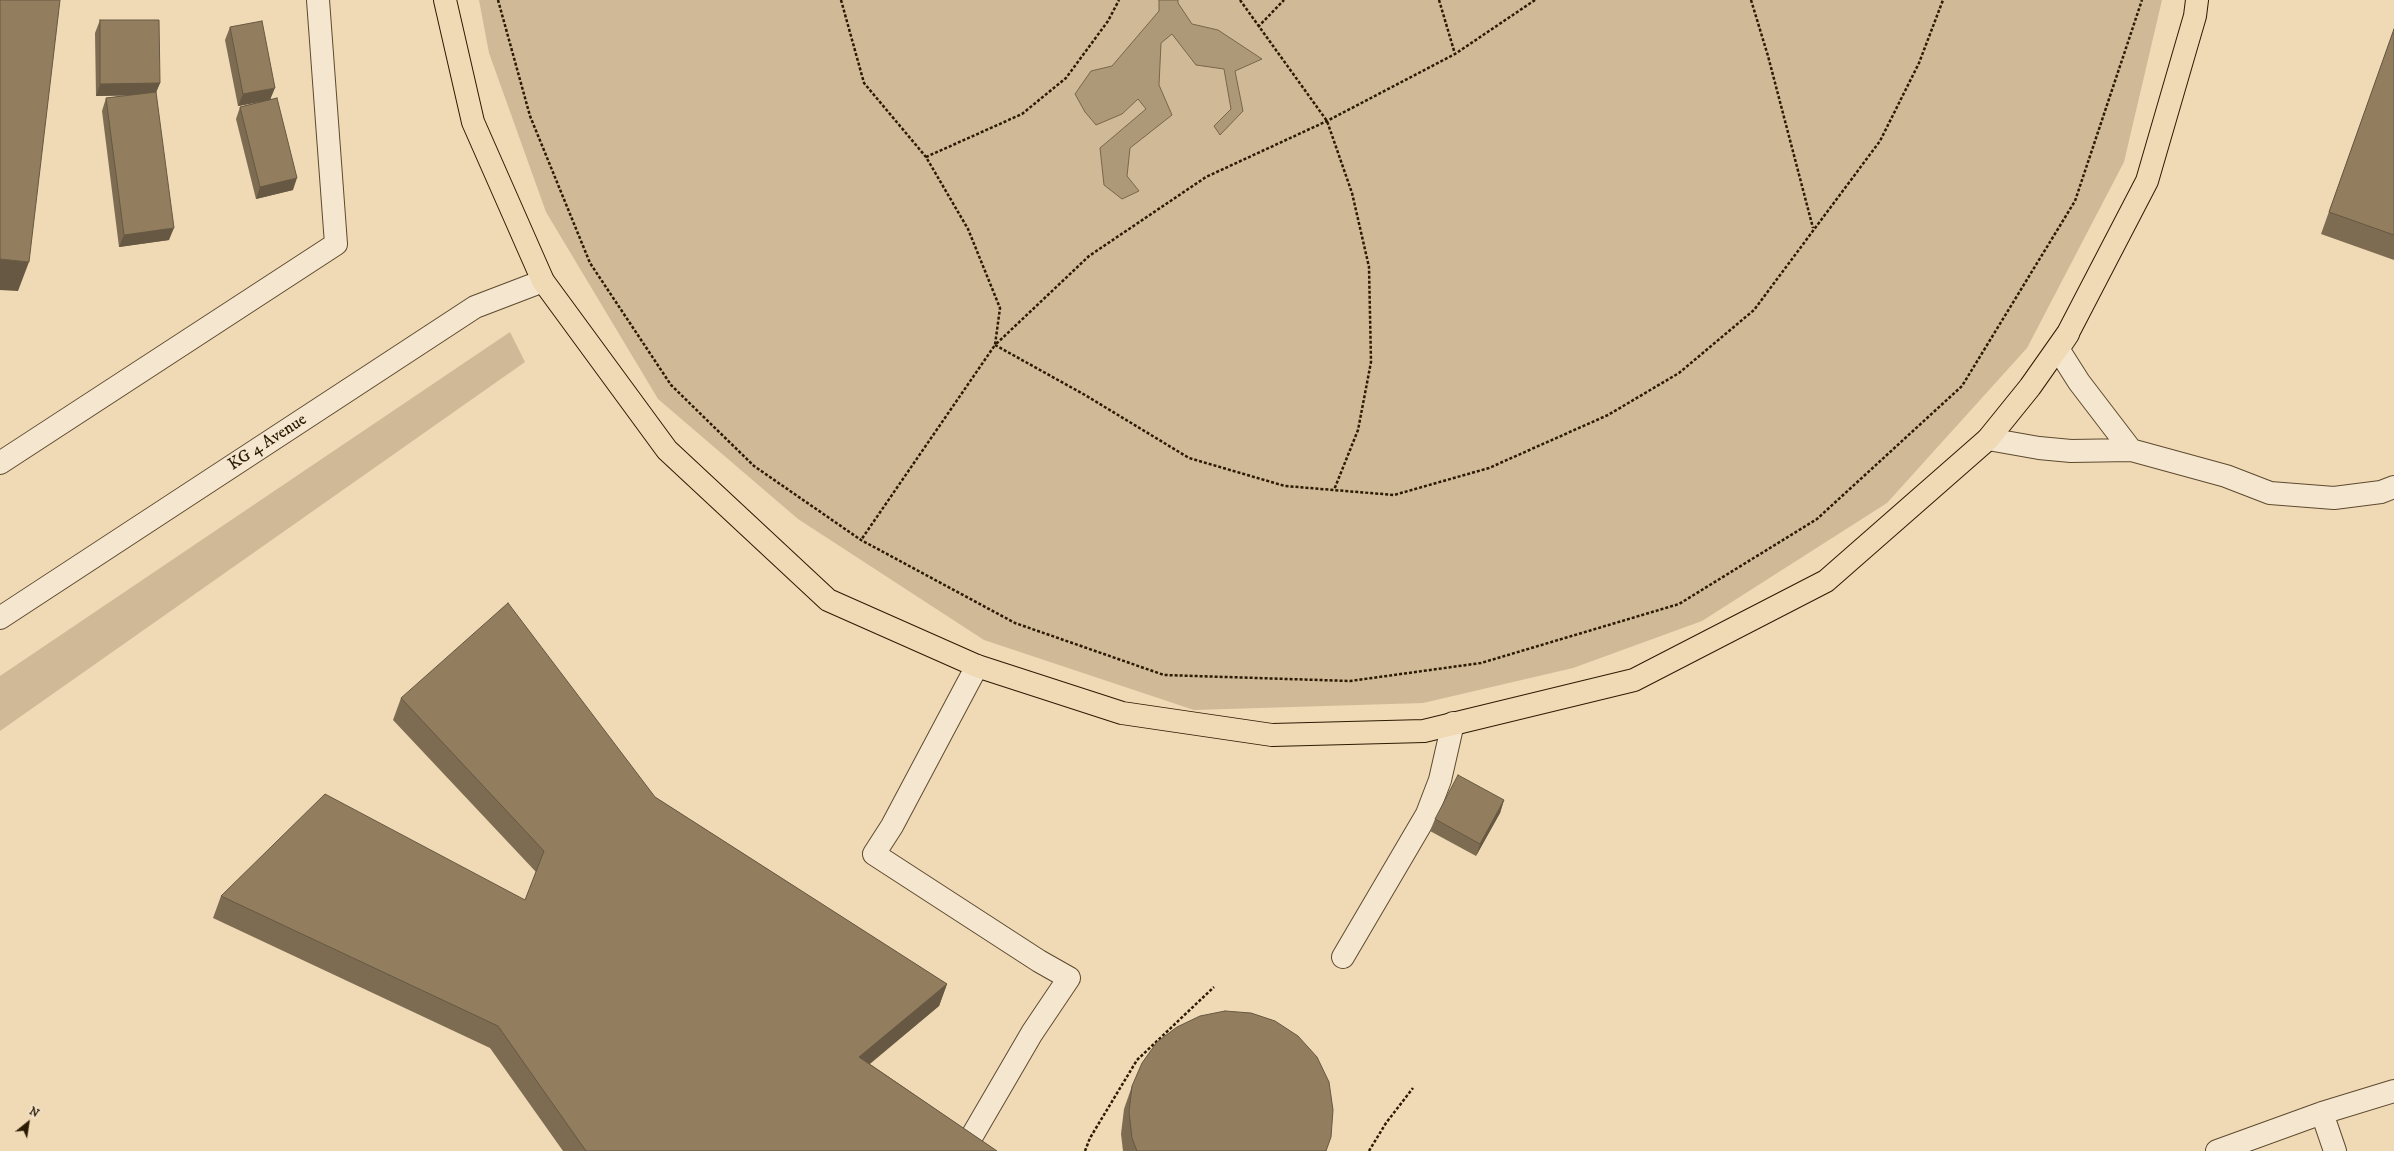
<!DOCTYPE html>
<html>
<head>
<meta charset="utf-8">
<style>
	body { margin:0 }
	#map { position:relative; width:2394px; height:1151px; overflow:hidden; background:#f0d9b5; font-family:"IM FELL DW Pica",serif }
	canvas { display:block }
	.north { position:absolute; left:8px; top:1103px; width:40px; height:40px; -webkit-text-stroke:3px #f5e6cf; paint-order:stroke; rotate:30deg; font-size:11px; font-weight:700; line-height:16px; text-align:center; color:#2c1b02 }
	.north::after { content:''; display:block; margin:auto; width:14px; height:18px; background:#2c1b02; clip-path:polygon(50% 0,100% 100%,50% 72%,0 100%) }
</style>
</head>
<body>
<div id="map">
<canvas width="2394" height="1151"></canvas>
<div class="north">N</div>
</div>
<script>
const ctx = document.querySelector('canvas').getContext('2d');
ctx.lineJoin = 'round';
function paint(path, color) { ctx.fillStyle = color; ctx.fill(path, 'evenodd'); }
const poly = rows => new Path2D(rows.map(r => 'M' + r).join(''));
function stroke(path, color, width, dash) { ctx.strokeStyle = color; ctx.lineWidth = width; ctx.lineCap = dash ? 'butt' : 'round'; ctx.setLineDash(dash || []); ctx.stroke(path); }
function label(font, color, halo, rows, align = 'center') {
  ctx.font = font + ' "IM FELL DW Pica",serif'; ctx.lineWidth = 3.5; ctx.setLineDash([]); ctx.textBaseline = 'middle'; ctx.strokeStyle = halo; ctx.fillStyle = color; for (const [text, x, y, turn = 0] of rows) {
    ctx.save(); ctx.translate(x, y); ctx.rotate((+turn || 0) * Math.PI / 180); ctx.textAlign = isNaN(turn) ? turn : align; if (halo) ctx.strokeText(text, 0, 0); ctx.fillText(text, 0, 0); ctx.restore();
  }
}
paint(poly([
	[479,0,2162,0,2124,162,2027,348,1887,503,1702,621,1573,668,1423,703,1194,710,984,640,798,519,658,399,546,212,489,53],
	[510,332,525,362,0,731,0,676]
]), '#cfb997');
const water = poly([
	[1159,0,1178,0,1178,3,1192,24,1218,30,1262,59,1235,71,1243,111,1220,135,1214,126,1231,109,1224,69,1196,65,1172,34,1161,43,1159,85,1172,115,1130,148,1127,176,1139,191,1122,199,1104,185,1100,148,1146,109,1138,99,1122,114,1096,125,1085,112,1075,94,1091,71,1112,66,1159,11,1159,0]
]);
paint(water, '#ad9878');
stroke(water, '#796649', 1);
const minor = poly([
	[2068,334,2058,349,2079,382,2131,450],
	[1988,439,2039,448,2071,451,2131,450,2226,476,2270,493,2334,498,2381,492,2394,487],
	[0,463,336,244,318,0],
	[0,618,475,307,543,281],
	[1343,957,1427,814,1440,780,1453,723],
	[2322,1113,2335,1151],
	[972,1136,1032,1033,1069,978,1039,961,874,854,892,826,977,666],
	[2217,1151,2322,1113,2394,1091]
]);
const major = poly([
	[445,0,473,122,543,281,667,450,828,600,977,666,1122,713,1272,735,1424,731,1634,680,1826,581,1988,439,2030,387,2068,333,2147,181,2195,16,2197,0]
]);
stroke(minor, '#5d4a2f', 24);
stroke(major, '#2c1b02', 24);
stroke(poly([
	[498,0,530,116,590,263,671,385,754,466,861,540,1015,623,1164,675,1350,681,1481,663,1679,604,1817,519,1962,386,2075,201,2142,0],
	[841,0,864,83,926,157,968,229,1000,308,995,345,861,540],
	[1240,0,1327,121,1352,193,1369,267,1371,362,1358,430,1334,490],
	[1439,0,1455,54],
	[1535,0,1455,54,1327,121,1206,177,1089,256,995,345,1085,395,1189,458,1285,486,1394,495,1489,468,1608,415,1679,373,1754,310,1880,141,1919,63,1943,0],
	[1751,0,1768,56,1813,228],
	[1258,27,1284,0],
	[926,157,1022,114,1066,78,1108,21,1119,0],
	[1085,1151,1090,1138,1137,1060,1214,987],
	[1369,1151,1386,1123,1413,1088]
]), '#2c1b02', 2.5, [3, 2]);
stroke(minor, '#f5e6cf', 22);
stroke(major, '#f0d9b5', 22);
paint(poly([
	[100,20,160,83,156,92,169,240,119,247,102,111,106,98,132,95,96,96,95,33],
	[230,27,271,99,293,190,256,199,236,119,240,107,259,102,238,106,225,40],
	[2394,29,2394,260,2321,234],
	[401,698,655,797,947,984,939,1006,870,1064,997,1151,563,1151,490,1048,213,918,221,896,525,900,536,872,393,720],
	[1504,800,1500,813,1476,856,1430,831,1435,819],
	[1132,1086,1326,1151,1123,1151,1121,1134,1124,1109]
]), '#7e6c52');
paint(poly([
	[160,83,155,95,96,96,100,84],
	[275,88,270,100,238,106,243,94],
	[297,178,293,190,256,199,260,187],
	[174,228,169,240,119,247,124,235],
	[0,259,29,262,18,291,0,290],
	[1504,800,1500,813,1476,856,1480,844],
	[947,984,939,1006,851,1079,859,1057]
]), '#665842');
const building = poly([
	[0,0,60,0,29,262,0,259,0,0],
	[100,20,159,20,160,83,100,84,100,20],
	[262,21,275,88,243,94,230,27,262,21],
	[2394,29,2394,235,2329,212,2394,29],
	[156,92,174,228,124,235,106,98,156,92],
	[277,98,297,178,260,187,240,107,277,98],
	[508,603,655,797,947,984,859,1057,997,1151,586,1151,498,1026,221,896,325,794,525,900,544,851,401,698,508,603],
	[1458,775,1504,800,1480,844,1435,819,1458,775],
	[1225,1011,1251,1013,1275,1021,1298,1036,1317,1057,1329,1082,1333,1110,1331,1137,1326,1151,1137,1151,1132,1138,1129,1112,1132,1086,1142,1063,1157,1042,1177,1027,1200,1016,1225,1011]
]);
paint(building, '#927e5f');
stroke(building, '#665842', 1);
label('17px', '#2c1b02', '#f5e6cf', [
	["KG 4 Avenue",268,443,-33]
]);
</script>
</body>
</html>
